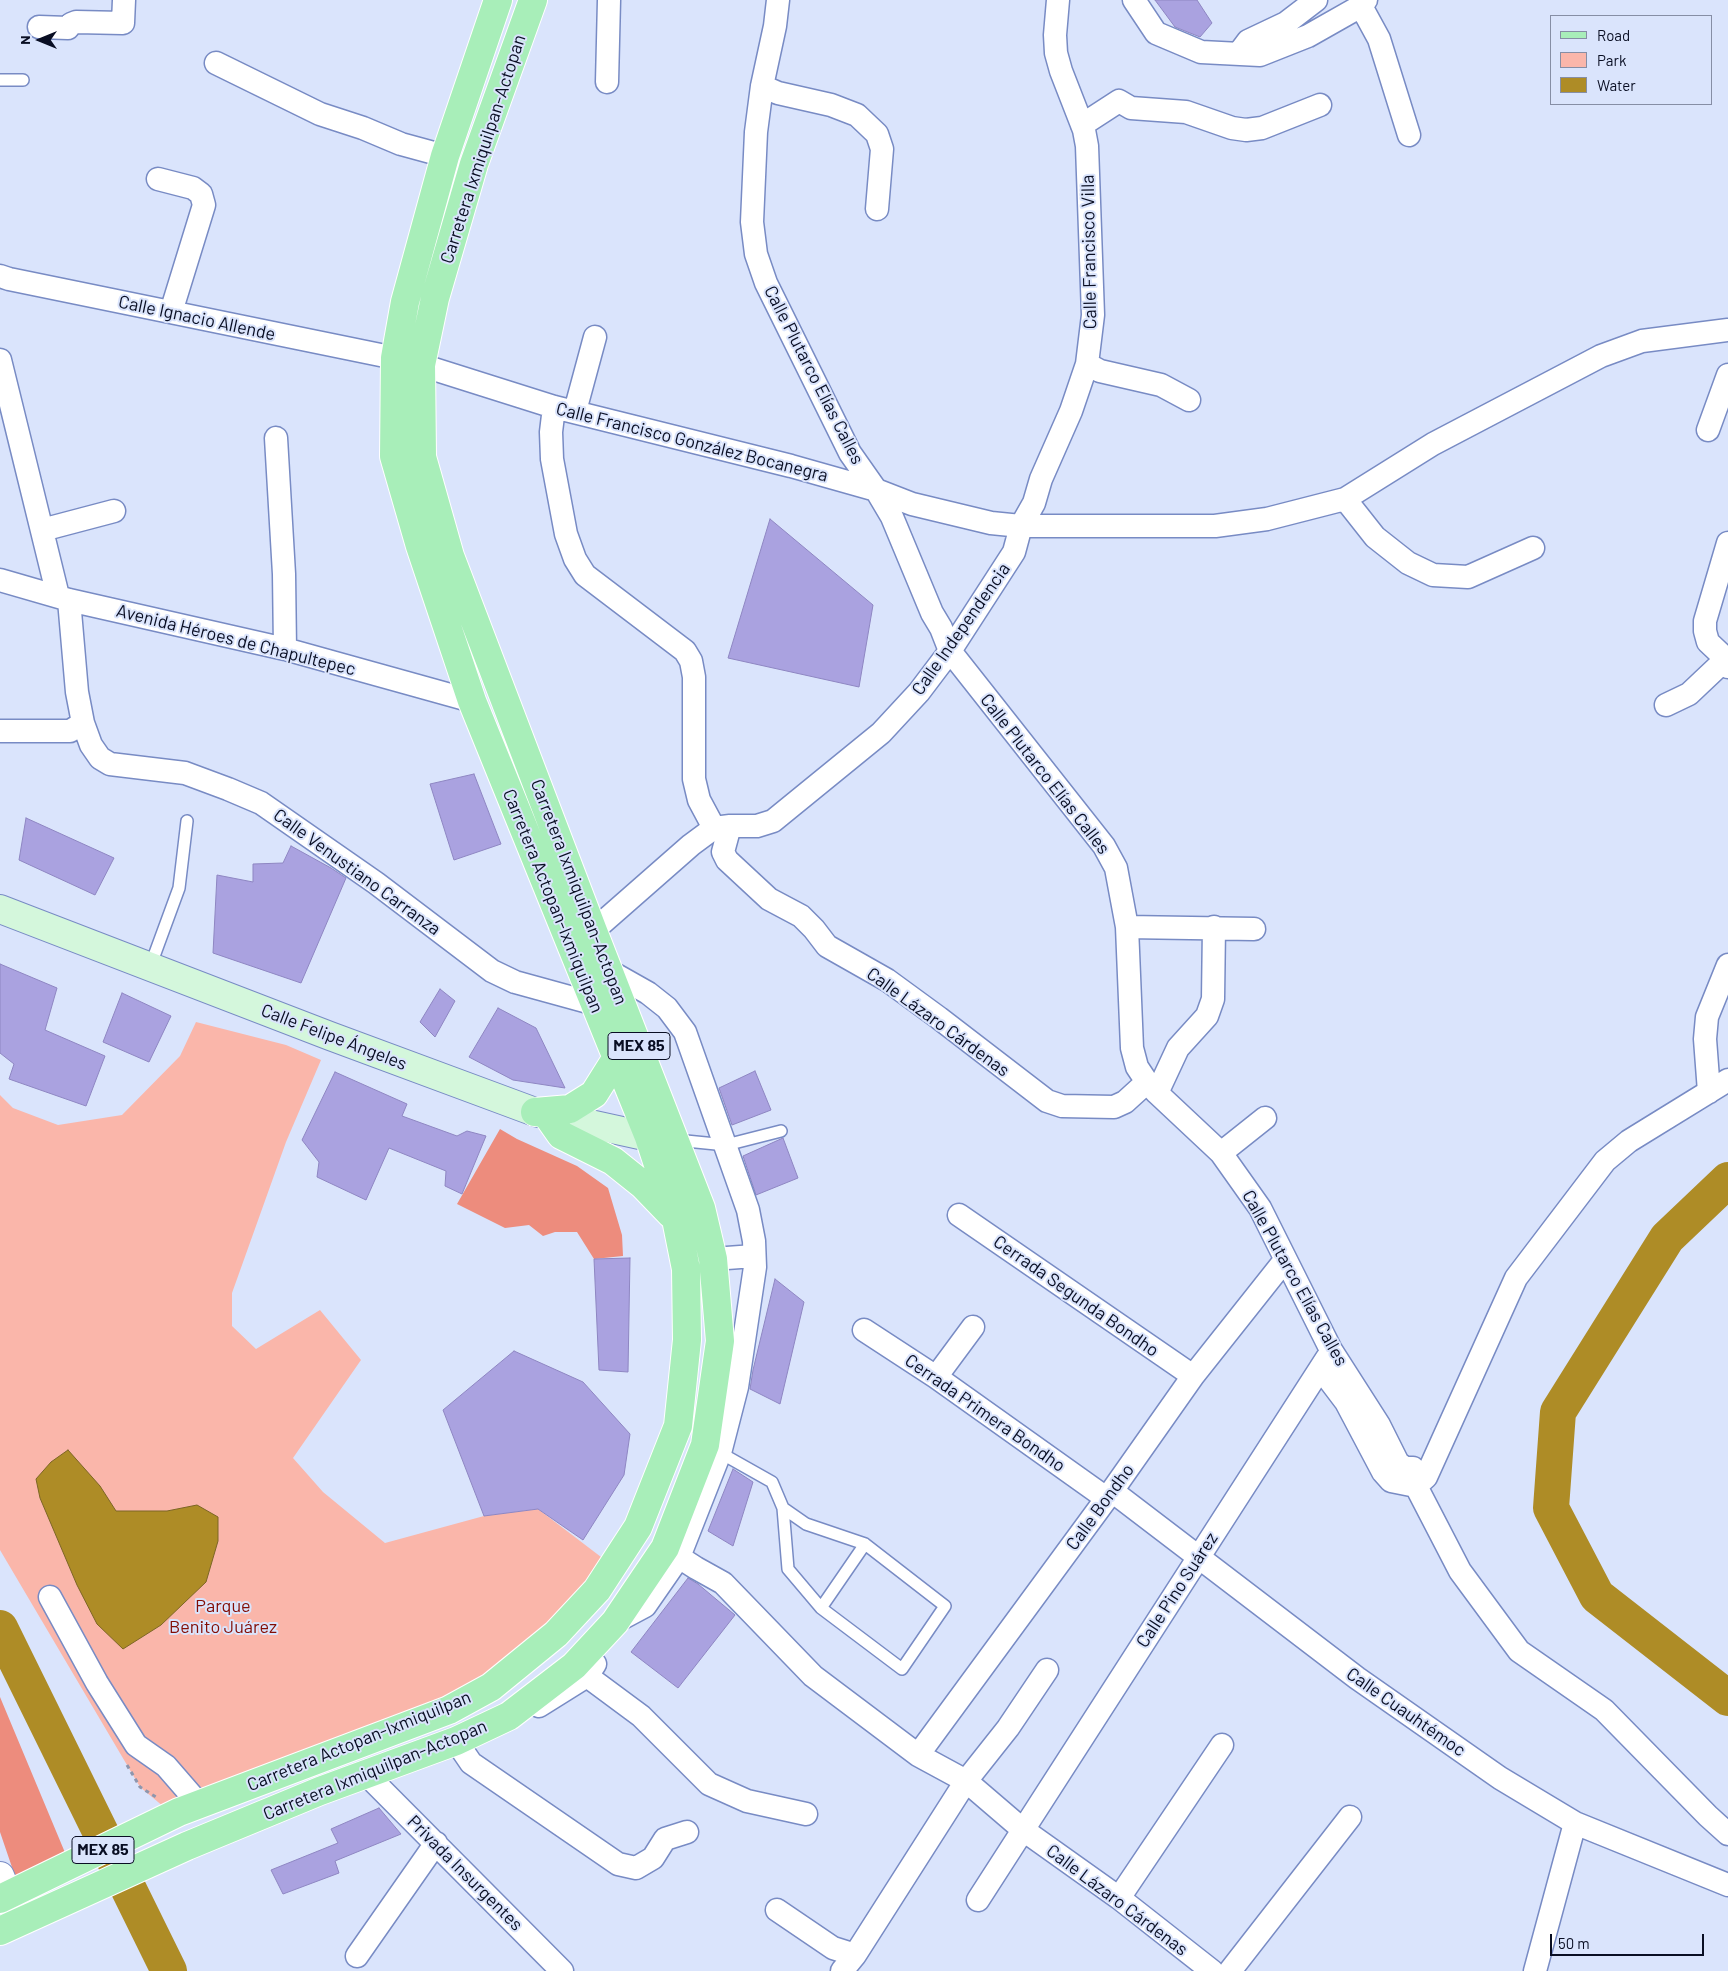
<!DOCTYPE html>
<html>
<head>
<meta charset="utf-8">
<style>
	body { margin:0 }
	#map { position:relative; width:1728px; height:1971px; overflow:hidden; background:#dae4fc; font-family:Barlow,sans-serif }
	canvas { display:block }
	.legend { position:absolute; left:1550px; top:15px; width:162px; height:90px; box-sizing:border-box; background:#dae4fc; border:1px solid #868ea5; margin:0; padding:6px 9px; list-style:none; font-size:15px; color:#090e23 }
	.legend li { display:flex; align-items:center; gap:10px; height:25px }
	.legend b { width:25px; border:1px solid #868ea5 }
	.north { position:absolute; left:15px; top:15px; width:50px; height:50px; -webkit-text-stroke:4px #dae4fc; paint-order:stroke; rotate:270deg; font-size:14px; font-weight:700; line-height:20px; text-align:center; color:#090e23 }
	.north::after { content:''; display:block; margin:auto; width:18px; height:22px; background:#090e23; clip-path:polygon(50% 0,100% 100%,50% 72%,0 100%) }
	.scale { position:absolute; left:1550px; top:1934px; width:154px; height:22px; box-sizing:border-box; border:2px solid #090e23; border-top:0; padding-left:6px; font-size:15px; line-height:18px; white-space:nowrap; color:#090e23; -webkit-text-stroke:4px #dae4fc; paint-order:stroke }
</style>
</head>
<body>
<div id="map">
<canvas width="1728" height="1971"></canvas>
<ul class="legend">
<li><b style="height:6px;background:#a8eeb9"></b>Road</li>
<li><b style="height:14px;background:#fab6aa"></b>Park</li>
<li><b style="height:14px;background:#ae8c26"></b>Water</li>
</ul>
<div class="north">N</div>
<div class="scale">50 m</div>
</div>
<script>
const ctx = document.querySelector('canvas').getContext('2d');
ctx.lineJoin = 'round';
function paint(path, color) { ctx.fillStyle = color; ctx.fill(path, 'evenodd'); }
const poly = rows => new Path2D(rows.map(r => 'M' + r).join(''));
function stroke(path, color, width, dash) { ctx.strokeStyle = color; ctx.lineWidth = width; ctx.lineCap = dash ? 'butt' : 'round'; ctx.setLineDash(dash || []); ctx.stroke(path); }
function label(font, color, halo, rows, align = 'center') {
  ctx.font = font + ' Barlow,sans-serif'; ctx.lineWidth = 4; ctx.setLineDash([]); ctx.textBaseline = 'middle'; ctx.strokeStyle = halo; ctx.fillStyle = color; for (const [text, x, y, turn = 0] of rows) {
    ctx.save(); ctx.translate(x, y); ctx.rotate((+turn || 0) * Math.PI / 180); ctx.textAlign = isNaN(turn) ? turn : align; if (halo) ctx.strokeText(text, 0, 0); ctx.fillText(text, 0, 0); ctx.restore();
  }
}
paint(poly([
	[196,1022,286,1045,321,1060,286,1142,232,1293,232,1326,256,1349,320,1310,361,1360,293,1458,323,1492,385,1543,484,1516,538,1509,605,1560,518,1658,449,1710,170,1812,140,1787,0,1550,0,1095,13,1108,58,1125,122,1115,180,1056]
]), '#fab6aa');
paint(poly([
	[500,1129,517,1139,577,1166,608,1188,622,1235,623,1256,594,1259,577,1232,555,1232,543,1236,529,1225,505,1228,457,1204],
	[0,1697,66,1855,16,1879,0,1832]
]), '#ed8c7d');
const water = poly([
	[68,1450,100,1486,116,1511,167,1511,197,1505,218,1517,218,1541,206,1582,161,1625,123,1649,97,1624,77,1585,40,1498,36,1479,51,1462,68,1450]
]);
paint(water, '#ae8c26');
stroke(water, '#7c6625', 1);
stroke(poly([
	[1728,1180,1667,1238,1558,1412,1551,1508,1597,1596,1728,1698],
	[0,1628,169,1971]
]), '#ae8c26', 36);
const building = poly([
	[1155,0,1197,0,1212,23,1200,37,1175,27,1155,0],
	[770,519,873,605,859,687,728,658,770,519],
	[474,774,501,844,454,860,430,784,474,774],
	[26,818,114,858,95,895,19,860,26,818],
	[291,846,331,868,346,878,301,983,213,953,217,875,253,882,253,864,283,863,291,846],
	[0,964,57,988,45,1030,105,1056,86,1106,9,1079,14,1064,0,1053,0,964],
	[440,989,455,1001,435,1037,420,1022,440,989],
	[122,993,171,1016,149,1062,103,1042,122,993],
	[498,1008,536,1028,565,1088,513,1080,469,1057,498,1008],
	[755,1071,771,1110,732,1125,719,1088,755,1071],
	[335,1072,407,1104,402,1116,457,1136,467,1131,486,1136,462,1194,445,1186,446,1171,389,1148,366,1200,317,1177,319,1162,302,1140,335,1072],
	[783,1138,798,1178,756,1195,743,1156,783,1138],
	[630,1258,628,1372,599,1370,594,1259,630,1258],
	[775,1279,804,1302,780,1404,750,1389,753,1370,775,1279],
	[514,1351,583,1382,630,1434,624,1475,583,1540,538,1509,484,1516,443,1410,514,1351],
	[733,1469,753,1482,733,1546,708,1531,733,1469],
	[688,1578,698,1584,735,1615,678,1688,631,1652,688,1578],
	[379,1808,401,1834,335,1861,339,1873,283,1894,271,1870,338,1843,331,1829,379,1808]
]);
paint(building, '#aaa2e0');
stroke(building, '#8e86c2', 1);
const service = poly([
	[0,80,23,80],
	[150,967,179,888,187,821],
	[676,1140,726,1145,781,1131],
	[717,1451,772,1482,783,1508,806,1524,865,1544,945,1606,902,1669,821,1608,788,1569,783,1508],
	[821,1608,865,1544]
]);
const minor = poly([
	[778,0,775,26,762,86,756,132,752,222,756,254,766,283,850,453,876,490,892,517,932,613,941,628,950,651,1104,846,1116,868,1127,927,1132,1048,1137,1067,1147,1082,1157,1093,1221,1153,1260,1208,1331,1350,1379,1425,1398,1463,1405,1468,1413,1468],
	[1134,0,1156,33,1201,52,1260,55,1308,36,1361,6,1366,0],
	[1361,6,1379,39,1409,135],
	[39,27,68,28,71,24,76,22,123,23,124,0],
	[1239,53,1248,41,1286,23,1316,0],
	[216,63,320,114,363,128,401,144,445,156],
	[607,82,609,0],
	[762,86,778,93,831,105,857,115,877,134,882,149,877,209],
	[1082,125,1119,101,1131,108,1186,112,1232,128,1246,130,1262,128,1320,105],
	[158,179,193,188,201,194,204,205,171,312],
	[0,276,9,279,395,358],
	[0,360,58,596],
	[1087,364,1100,371,1161,385,1189,400],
	[421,365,554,407,791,466,876,490,912,504,991,523,1021,526,1215,526,1267,519,1345,499,1433,444,1601,356,1642,341,1728,330],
	[554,407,551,432,552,459,566,534,575,559,585,575,685,651,691,661,694,677,694,779,699,800,714,828],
	[575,411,595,337],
	[1708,430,1728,375],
	[276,438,284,574,285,649],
	[1345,499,1375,537,1408,563,1433,575,1468,577,1533,548],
	[42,530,114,511],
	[1728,543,1705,621,1705,631,1708,642,1726,659,1728,667],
	[0,580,69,600,285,649,472,701],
	[69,600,77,692,83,723,91,745,100,758,110,764,185,773,228,789,261,803,376,883,492,971,515,982,595,1004],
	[1666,705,1689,694,1726,659],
	[0,731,70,731,83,723],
	[730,826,723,852,727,860,769,899,801,916,814,929,827,946,887,980,939,1018,1047,1101,1062,1106,1114,1107,1125,1102,1147,1082],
	[1127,927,1254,929],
	[593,931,691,845,714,828,730,826,757,826,773,821,881,733,919,692,950,651,1014,552,1021,526,1034,503,1041,479,1071,411,1087,364,1093,315,1087,146,1084,130,1061,71,1056,53,1055,35,1058,0],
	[609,971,648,993,667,1008,685,1032,748,1210,754,1241,755,1267,737,1387,720,1453,679,1557,645,1606,615,1622],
	[1709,1092,1705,1039,1707,1017,1728,965],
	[1157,1093,1178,1048,1207,1016,1213,999,1214,927],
	[1221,1153,1265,1118],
	[959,1215,1193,1376],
	[713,1259,754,1256],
	[864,1330,936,1377,1106,1498],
	[1321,1369,1346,1402,1383,1472,1391,1481,1416,1486,1426,1477,1516,1278,1605,1161,1629,1141,1728,1080],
	[936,1377,973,1327],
	[1413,1471,1416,1486,1460,1571,1519,1651,1604,1710,1708,1816,1728,1834],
	[1112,1491,1357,1678,1500,1778,1575,1823,1728,1885],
	[668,1550,696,1568,723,1583,813,1676,918,1755,966,1781,1022,1829,1119,1898,1212,1971],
	[50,1597,97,1683,136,1745,166,1766,199,1804],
	[587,1676,641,1716,709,1784,747,1801,806,1814],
	[539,1706,587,1676,595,1664],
	[456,1741,471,1763,618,1864,636,1868,653,1858,665,1839,687,1832],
	[918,1755,1112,1491,1193,1376,1285,1260],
	[367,1775,562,1971],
	[1119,1898,1222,1745],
	[978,1900,1327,1358],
	[777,1910,833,1948,855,1955],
	[357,1956,436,1843],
	[842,1971,855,1955,966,1781,1008,1728,1047,1670],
	[1230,1971,1350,1817],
	[1535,1971,1575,1823]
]);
const tertiary = poly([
	[0,1876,8,1895]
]);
const secondary = poly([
	[0,909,330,1036,535,1112,649,1137,668,1139]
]);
const primary = poly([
	[535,1112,570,1109,594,1094,616,1059],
	[547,1115,561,1135,613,1161,643,1185,671,1214],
	[0,1899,179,1812,449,1710,491,1687,556,1634,597,1590,638,1527,678,1426,687,1340,686,1269,676,1219,649,1137,472,701,420,546,394,456,395,358,405,302,445,156,498,0],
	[0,1931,187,1846,320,1791,456,1741,509,1716,574,1666,615,1622,665,1548,705,1445,720,1341,713,1259,701,1208,593,931,450,556,422,457,421,365,435,298,474,164,533,0]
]);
stroke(service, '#788bc4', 14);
stroke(minor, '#788bc4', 25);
stroke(tertiary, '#788bc4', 30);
stroke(secondary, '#788bc4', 30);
stroke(primary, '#fff', 30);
stroke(poly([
	[127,1765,140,1787,156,1797]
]), '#8e96ad', 3, [4, 4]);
stroke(service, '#fff', 11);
stroke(minor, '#fff', 22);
stroke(tertiary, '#fff', 28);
stroke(secondary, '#d4f7dc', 28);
stroke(primary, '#a8eeb9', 28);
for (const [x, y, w] of [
	[639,1046,62],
	[103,1850,62]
]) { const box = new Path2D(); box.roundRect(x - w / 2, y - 13.5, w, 27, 4); ctx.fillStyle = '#dae4fc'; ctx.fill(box); stroke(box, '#090e23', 1); }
label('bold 16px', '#090e23', null, [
	["MEX 85",639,1046],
	["MEX 85",103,1850]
]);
label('18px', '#090e23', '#dae4fc', [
	["Carretera Ixmiquilpan-Actopan",483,149,-72],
	["Calle Francisco Villa",1089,252,-91],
	["Calle Ignacio Allende",197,318,12],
	["Calle Plutarco Elías Calles",814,375,63],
	["Calle Francisco González Bocanegra",692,442,14],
	["Calle Independencia",961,629,-55],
	["Avenida Héroes de Chapultepec",236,640,14],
	["Calle Plutarco Elías Calles",1045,774,52],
	["Calle Venustiano Carranza",357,872,36],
	["Carretera Ixmiquilpan-Actopan",579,892,69],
	["Carretera Actopan-Ixmiquilpan",553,901,68],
	["Calle Lázaro Cárdenas",938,1022,36],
	["Calle Felipe Ángeles",334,1037,21],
	["Calle Plutarco Elías Calles",1295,1278,61],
	["Cerrada Segunda Bondho",1076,1296,35],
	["Cerrada Primera Bondho",985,1413,35],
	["Calle Bondho",1100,1507,-54],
	["Calle Pino Suárez",1177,1590,-57],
	["Calle Cuauhtémoc",1406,1712,35],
	["Carretera Actopan-Ixmiquilpan",359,1741,-22],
	["Carretera Ixmiquilpan-Actopan",375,1770,-22],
	["Privada Insurgentes",465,1873,45],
	["Calle Lázaro Cárdenas",1117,1900,37]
]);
label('18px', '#830d05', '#dae4fc', [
	["Parque",223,1606],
	["Benito Juárez",223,1627]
]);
</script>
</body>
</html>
